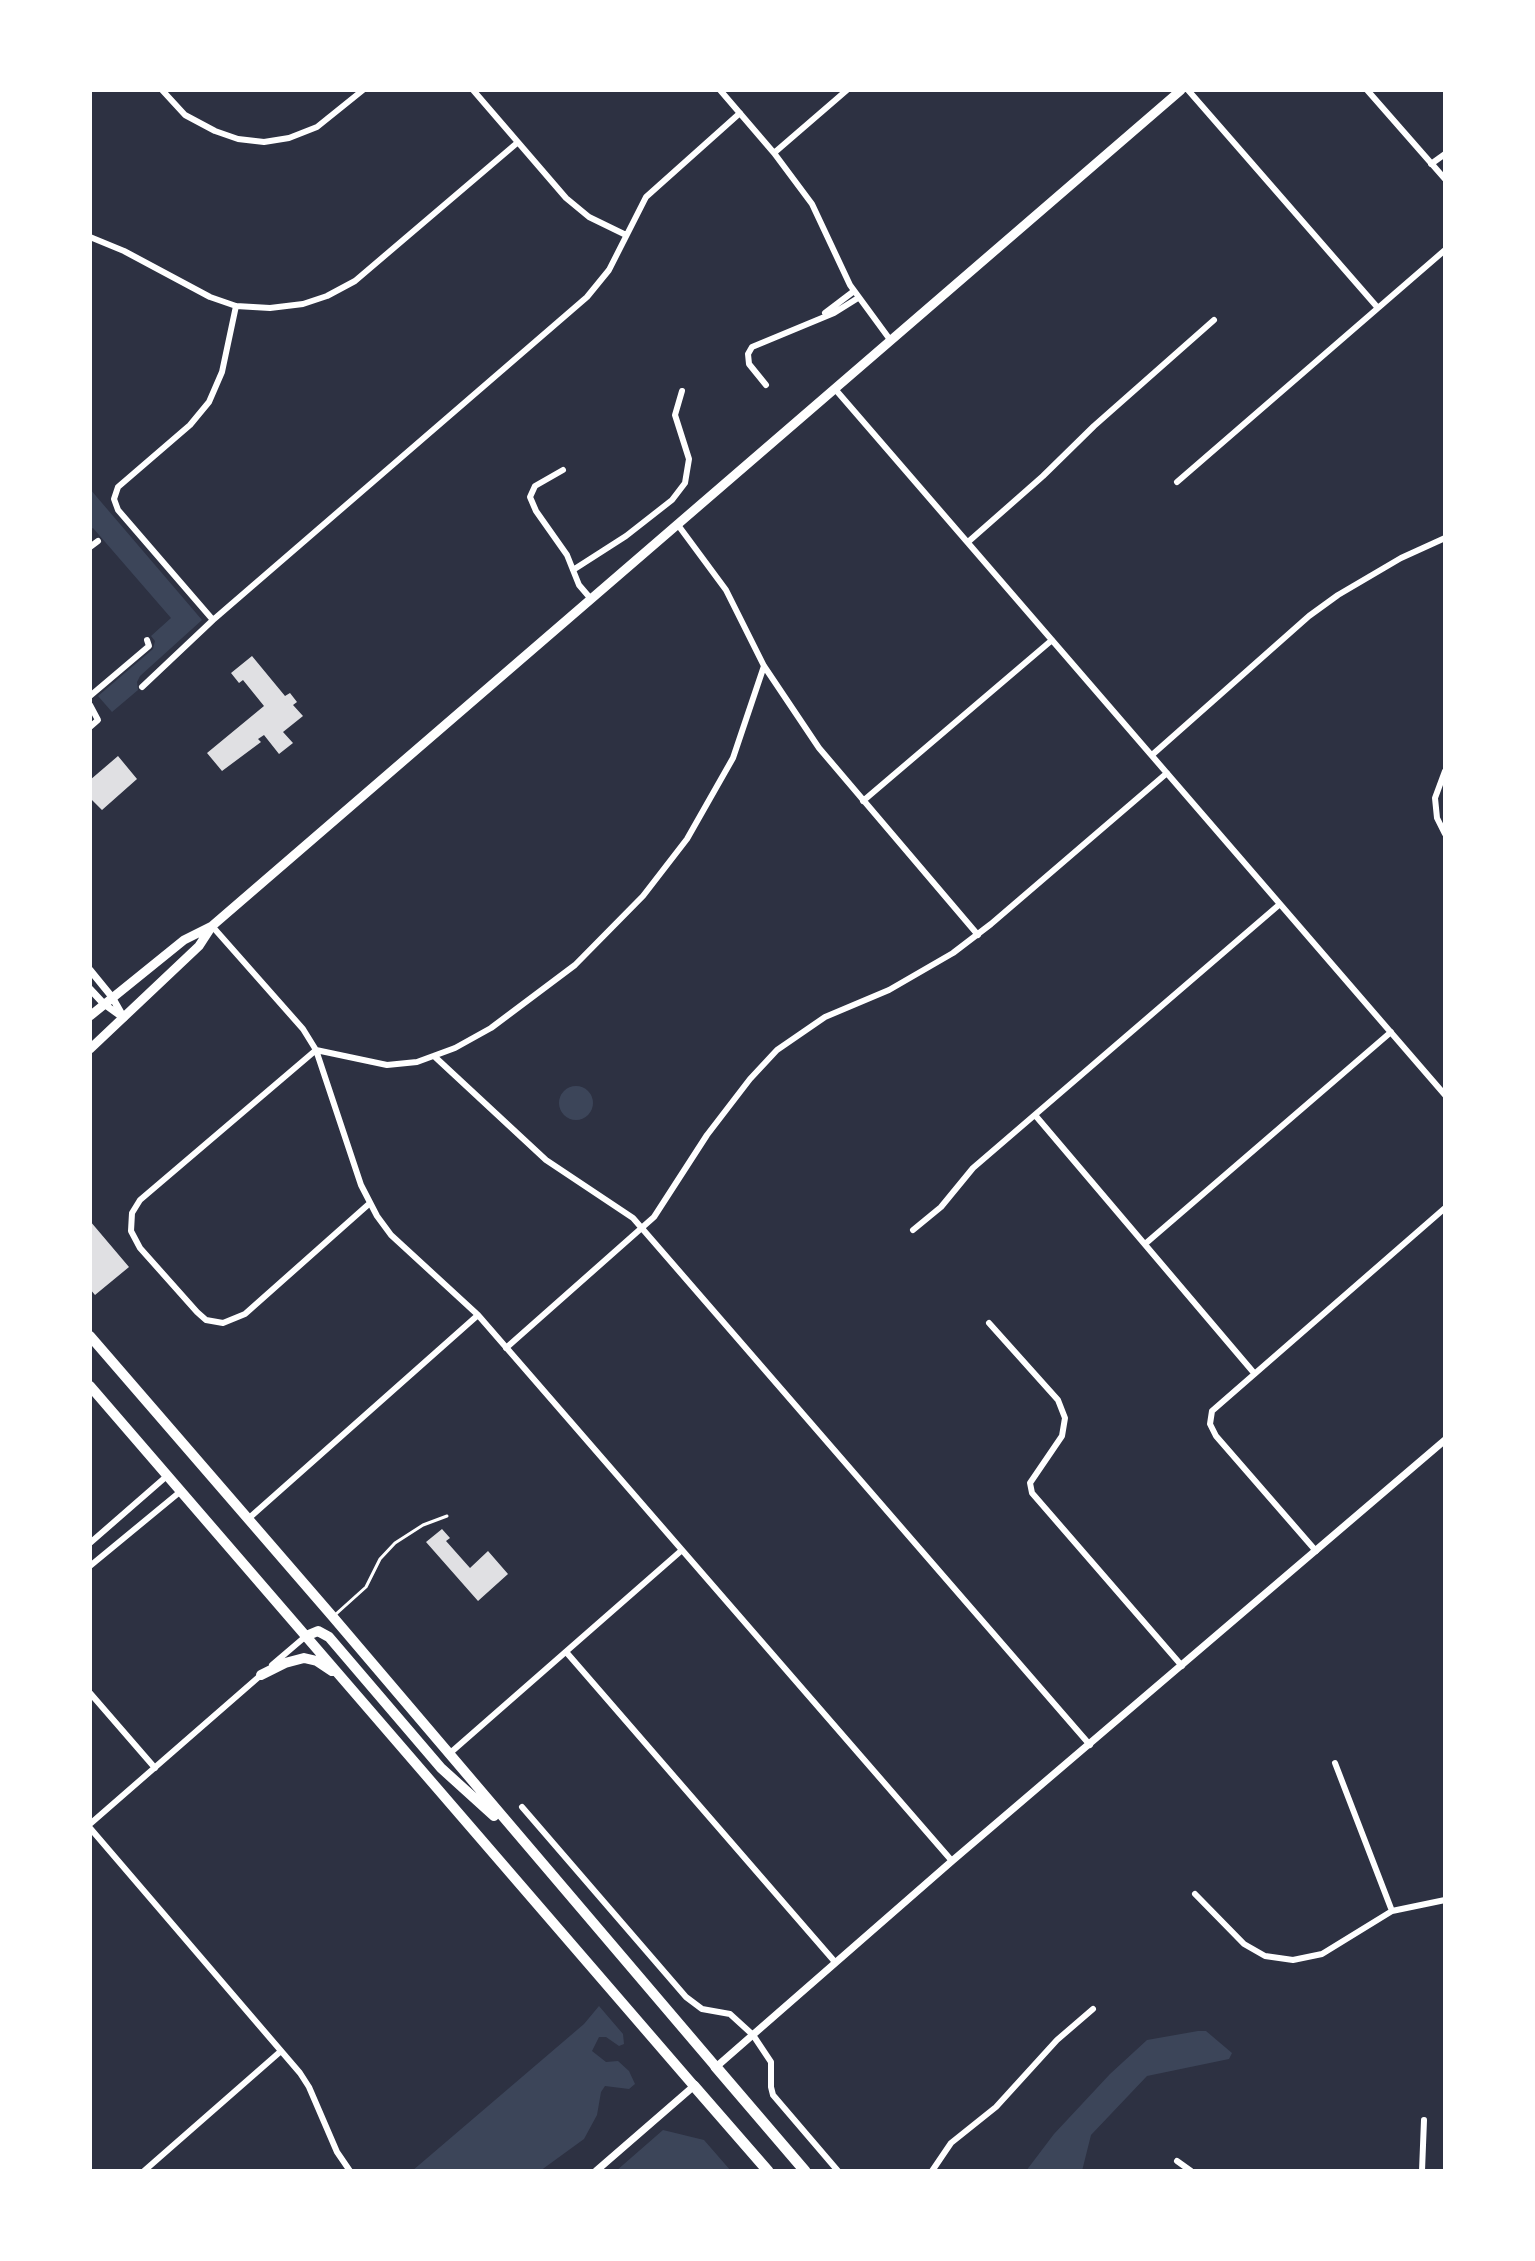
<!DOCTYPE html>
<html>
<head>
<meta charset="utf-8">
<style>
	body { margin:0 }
	#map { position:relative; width:1535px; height:2261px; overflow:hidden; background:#2d3142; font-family:"Public Sans",sans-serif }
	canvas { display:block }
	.frame { position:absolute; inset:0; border:92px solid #fff; pointer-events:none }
</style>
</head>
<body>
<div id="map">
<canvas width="1535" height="2261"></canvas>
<div class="frame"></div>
</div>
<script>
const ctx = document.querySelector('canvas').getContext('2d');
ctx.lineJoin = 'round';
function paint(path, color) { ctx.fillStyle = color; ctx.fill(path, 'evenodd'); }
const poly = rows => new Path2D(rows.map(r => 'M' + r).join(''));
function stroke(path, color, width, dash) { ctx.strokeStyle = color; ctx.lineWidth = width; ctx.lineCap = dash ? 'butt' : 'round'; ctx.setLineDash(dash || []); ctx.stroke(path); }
paint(poly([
	[90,489,202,620,140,676,137,682,138,690,112,712,98,696,153,649,155,641,151,636,171,618,93,528,90,530],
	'559 1103a17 17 0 1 1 34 0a17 17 0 1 1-34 0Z',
	[599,2006,623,2034,624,2044,619,2046,606,2037,599,2037,592,2051,606,2062,618,2061,629,2071,635,2084,629,2089,605,2086,601,2092,597,2115,584,2139,540,2171,412,2171,584,2024],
	[1198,2031,1206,2031,1232,2053,1229,2059,1147,2076,1091,2135,1082,2171,1026,2171,1054,2134,1110,2074,1147,2040],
	[663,2130,704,2140,731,2171,616,2171]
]), '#3c4559');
paint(poly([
	[252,656,285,696,290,693,297,702,293,705,303,716,283,732,293,743,279,754,264,735,258,739,261,742,222,771,207,753,264,706,243,680,239,683,231,673],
	[118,756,137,779,102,810,90,798,90,780],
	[90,1221,129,1267,95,1295,90,1289],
	[442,1529,450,1538,446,1541,470,1568,488,1551,508,1574,478,1601,426,1542]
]), '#e0e0e3');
stroke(poly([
	[336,1614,366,1587,380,1559,395,1543,423,1525,447,1516]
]), '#fff', 3);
stroke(poly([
	[162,90,185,115,215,131,238,139,264,142,289,138,317,127,363,90],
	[473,90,566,198,589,217,626,235],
	[720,90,774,153,812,204,850,285,891,341],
	[1188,90,1378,308],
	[1367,90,1445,179],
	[774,153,847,90],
	[1431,164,1445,154],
	[90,237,124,251,210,297,236,306,270,308,303,304,327,296,355,281,517,143],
	[825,313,854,291],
	[766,385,749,364,748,354,752,347,834,313,858,298],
	[835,389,1445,1095],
	[563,470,535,486,530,497,536,511,567,555,579,585,591,599],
	[1177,482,1445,250],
	[678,525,726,590,764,666,819,748,978,935],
	[968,542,1043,476,1094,426,1214,320],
	[90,547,98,541],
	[573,570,626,536,672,500,685,483,689,459,675,415,682,391],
	[213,620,118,510,114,499,118,487,190,425,209,402,222,372,236,306],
	[142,687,213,620,587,297,609,270,646,197,740,113],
	[90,696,149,646,147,640],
	[90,705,98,720,90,727],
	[1152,755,1309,616,1338,595,1401,558,1445,538],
	[1445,771,1435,798,1437,818,1445,834],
	[863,801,1052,640],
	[212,926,303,1029,316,1050,361,1185,377,1216,391,1235,478,1315,952,1861],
	[434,1056,546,1160,633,1218,1090,1745],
	[1035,1115,1254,1373],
	[370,1203,245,1314,223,1323,206,1320,197,1312,140,1248,131,1231,132,1213,140,1200,316,1050,387,1065,417,1062,455,1048,491,1028,575,965,643,896,687,839,733,758,764,666],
	[913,1230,941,1207,973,1168,1280,904],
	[1145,1244,1391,1032],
	[989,1323,1058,1400,1065,1418,1062,1436,1030,1483,1032,1493,1182,1666],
	[506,1348,654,1217,707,1135,750,1079,777,1050,825,1017,889,990,953,953,991,924,1167,773],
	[248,1519,478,1315],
	[90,1543,168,1475],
	[1316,1551,1216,1436,1210,1424,1212,1411,1445,1208],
	[90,1566,181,1491],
	[567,1653,835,1962],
	[272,1665,306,1636],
	[90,1693,155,1768],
	[449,1754,682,1550],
	[1335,1763,1392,1911],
	[522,1807,686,1997,702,2009,730,2014,753,2035,771,2062,771,2087,773,2095,838,2171],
	[90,1824,261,1675],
	[90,1828,300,2073,309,2087,337,2152,350,2171],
	[1195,1894,1244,1944,1265,1956,1293,1960,1322,1954,1392,1911,1445,1900],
	[1177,2161,1191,2171],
	[144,2171,281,2051],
	[932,2171,951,2143,996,2107,1057,2040,1093,2009],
	[1422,2171,1424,2120]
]), '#fff', 6);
stroke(poly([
	[90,970,112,997,124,1018],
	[90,989,104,1004,122,1017],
	[716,2067,952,1861,1445,1440],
	[596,2171,694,2086]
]), '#fff', 7);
stroke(poly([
	[90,1016,184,940,212,926,1181,90],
	[90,1049,199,946,212,926]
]), '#fff', 9);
stroke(poly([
	[90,1336,333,1617,716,2067],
	[90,1386,694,2086],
	[306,1636,318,1631,329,1637,441,1768,494,1816],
	[261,1675,285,1663,304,1658,317,1661,332,1671]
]), '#fff', 10);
stroke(poly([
	[716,2067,805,2171],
	[694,2086,768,2171]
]), '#fff', 11);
</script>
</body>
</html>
